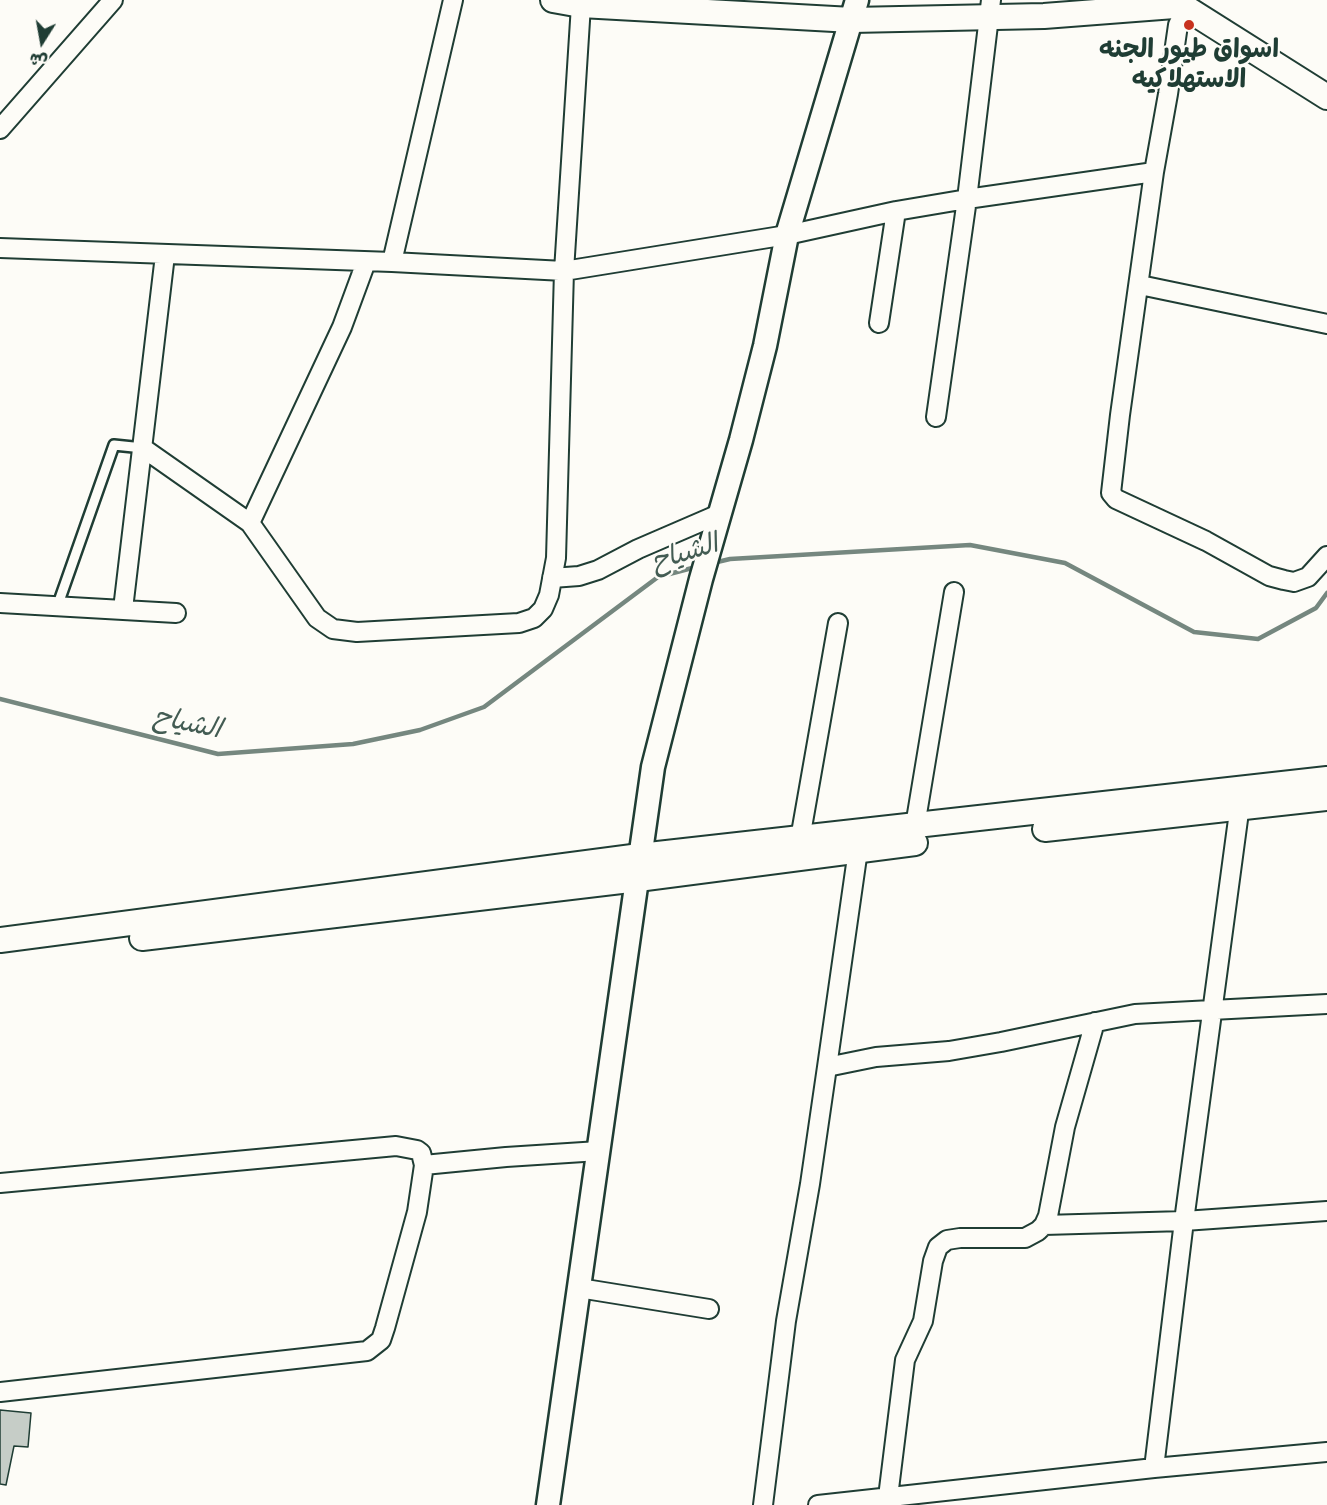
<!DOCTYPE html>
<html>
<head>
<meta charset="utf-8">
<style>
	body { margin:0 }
	#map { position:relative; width:1327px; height:1505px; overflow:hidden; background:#fdfcf7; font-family:Itim,"Playpen Sans Arabic",sans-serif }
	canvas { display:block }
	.north { position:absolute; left:12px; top:12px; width:60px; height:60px; -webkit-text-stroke:4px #fdfcf7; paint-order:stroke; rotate:191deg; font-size:16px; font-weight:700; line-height:24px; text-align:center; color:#1f3d34 }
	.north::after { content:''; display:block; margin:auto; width:21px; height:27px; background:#1f3d34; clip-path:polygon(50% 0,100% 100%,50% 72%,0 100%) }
</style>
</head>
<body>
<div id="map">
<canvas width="1327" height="1505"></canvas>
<div class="north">ش</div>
</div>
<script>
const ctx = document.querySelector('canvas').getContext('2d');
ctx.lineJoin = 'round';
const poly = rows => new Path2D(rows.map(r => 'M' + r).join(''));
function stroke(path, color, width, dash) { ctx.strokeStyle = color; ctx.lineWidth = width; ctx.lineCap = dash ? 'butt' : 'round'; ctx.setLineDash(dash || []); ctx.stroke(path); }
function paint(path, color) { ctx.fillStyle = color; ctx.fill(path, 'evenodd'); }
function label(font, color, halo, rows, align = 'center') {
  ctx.font = font + ' Itim,"Playpen Sans Arabic",sans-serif'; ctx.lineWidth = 4.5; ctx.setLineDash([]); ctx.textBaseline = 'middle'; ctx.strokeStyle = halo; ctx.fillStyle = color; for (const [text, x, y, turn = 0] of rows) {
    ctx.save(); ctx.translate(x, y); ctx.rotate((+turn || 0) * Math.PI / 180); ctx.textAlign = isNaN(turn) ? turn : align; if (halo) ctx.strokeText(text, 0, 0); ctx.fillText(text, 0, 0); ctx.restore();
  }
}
stroke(poly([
	[713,563,730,559,970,545,1065,563,1194,632,1258,639,1316,608,1327,593],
	[0,699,218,754,353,744,420,730,484,707,658,577,696,567]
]), '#75877f', 4.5);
const building = poly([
	[0,1410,31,1413,28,1447,14,1446,6,1485,0,1484,0,1410]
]);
paint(building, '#c6cdc7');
stroke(building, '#1f3d34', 1.5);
const service = poly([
	[57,607,114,445,143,448]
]);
const minor = poly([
	[1186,8,1178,25,1168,94,1154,172,1120,415,1111,493,1116,499,1206,541,1269,576,1284,580,1294,582,1308,577,1327,556],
	[0,129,113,0],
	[0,248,392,262,564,271,787,235,896,211,967,199,1154,172],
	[392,262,453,0],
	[1140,285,1327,324],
	[879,323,896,211],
	[936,417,967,199,991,0],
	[143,448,250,523,317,618,333,629,357,632,519,623,534,618,543,609,549,595,556,558,564,271,581,5,583,0],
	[250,523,342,327,366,262],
	[552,578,579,576,598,570,638,549,719,514],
	[0,603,176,613],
	[123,609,165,255],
	[915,826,954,592],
	[800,839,838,623],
	[827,1067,858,850],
	[424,1165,506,1157,599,1151],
	[0,1183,396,1146,417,1150,421,1153,424,1165,417,1212,385,1328,381,1340,367,1351,0,1392],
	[1044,1225,1184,1221,1327,1211],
	[579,1288,709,1309],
	[1154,1468,1184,1221,1241,797],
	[888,1497,905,1360,923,1321,933,1261,938,1247,947,1240,960,1238,1025,1238,1038,1231,1044,1225,1048,1216,1065,1127,1095,1022],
	[763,1505,786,1321,810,1184,827,1067,876,1057,949,1051,1001,1042,1135,1014,1327,1004],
	[818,1505,1154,1468,1327,1452]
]);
const tertiary = poly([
	[548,1505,653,767,701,579,741,440,765,346,787,235,857,0]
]);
const secondary = poly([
	[553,0,581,5,852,20,1044,16,1174,6,1186,8,1327,97],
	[1045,829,1327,798],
	[142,938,638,879,915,843],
	[0,940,640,856,1327,779]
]);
stroke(service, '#1f3d34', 14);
stroke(minor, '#1f3d34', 22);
stroke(tertiary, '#1f3d34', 27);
stroke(secondary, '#1f3d34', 28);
stroke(service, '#fdfcf7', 9);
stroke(minor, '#fdfcf7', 18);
stroke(tertiary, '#fdfcf7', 22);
stroke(secondary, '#fdfcf7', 24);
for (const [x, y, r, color] of [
	[1189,25,6,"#c8321e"]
]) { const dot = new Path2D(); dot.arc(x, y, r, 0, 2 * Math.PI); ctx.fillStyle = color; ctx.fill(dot); stroke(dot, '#fdfcf7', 2); }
label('bold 26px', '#1f3d34', '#fdfcf7', [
	["اسواق طيور الجنه",1189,50],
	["الاستهلاكيه",1189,80]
]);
label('italic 27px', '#435c53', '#fdfcf7', [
	["الشياح",685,554,-17],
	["الشياح",187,724,12]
]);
</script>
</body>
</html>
